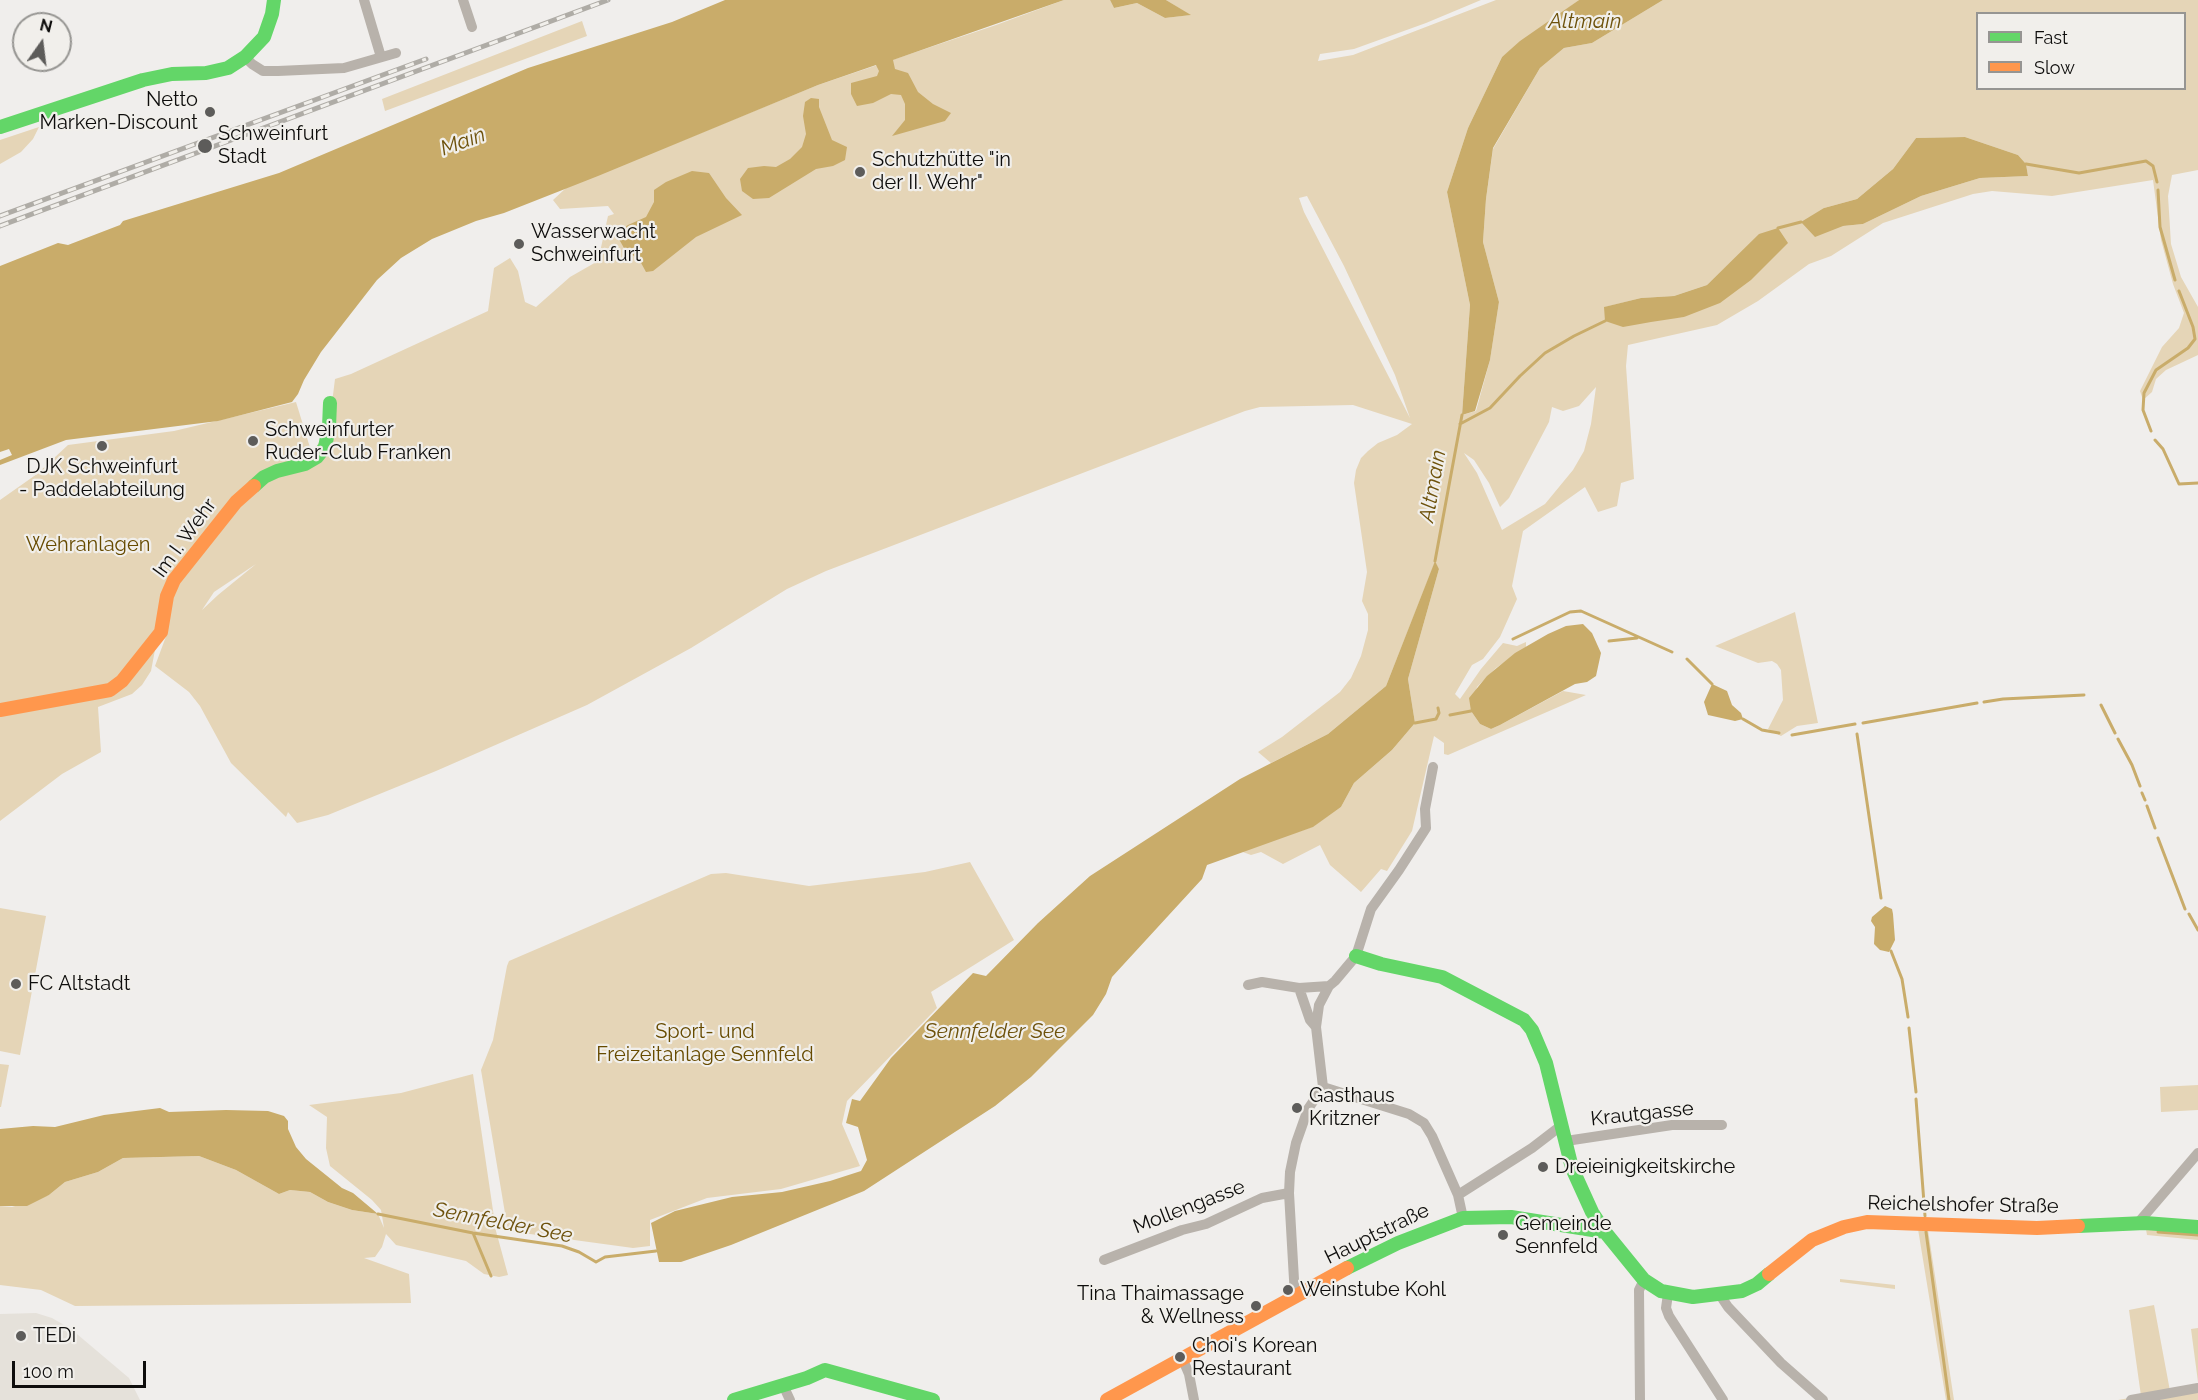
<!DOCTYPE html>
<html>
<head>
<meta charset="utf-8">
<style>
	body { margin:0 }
	#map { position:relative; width:2198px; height:1400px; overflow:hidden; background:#f0eeec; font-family:Raleway,sans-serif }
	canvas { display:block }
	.legend { position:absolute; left:1976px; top:12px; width:210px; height:78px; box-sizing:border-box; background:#f1efeb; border:2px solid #969592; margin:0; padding:8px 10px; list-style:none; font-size:18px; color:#0e0d0c }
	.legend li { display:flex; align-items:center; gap:12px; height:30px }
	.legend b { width:30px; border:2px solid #969592 }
	.north { position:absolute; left:12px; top:12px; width:60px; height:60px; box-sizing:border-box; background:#f1efeb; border:2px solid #969592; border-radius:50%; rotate:14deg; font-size:16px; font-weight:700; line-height:24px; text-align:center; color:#0e0d0c }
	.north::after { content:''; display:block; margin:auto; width:21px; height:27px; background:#5d5c5a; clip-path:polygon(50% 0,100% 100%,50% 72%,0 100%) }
	.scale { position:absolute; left:12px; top:1361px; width:134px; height:27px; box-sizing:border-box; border:3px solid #0e0d0c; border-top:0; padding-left:8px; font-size:18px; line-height:21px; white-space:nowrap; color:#0e0d0c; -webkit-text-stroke:4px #f1efeb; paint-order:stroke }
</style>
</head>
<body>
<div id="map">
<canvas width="2198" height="1400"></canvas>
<ul class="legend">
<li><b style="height:8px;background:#63d668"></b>Fast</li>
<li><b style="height:8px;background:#ff974d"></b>Slow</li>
</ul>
<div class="north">N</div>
<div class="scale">100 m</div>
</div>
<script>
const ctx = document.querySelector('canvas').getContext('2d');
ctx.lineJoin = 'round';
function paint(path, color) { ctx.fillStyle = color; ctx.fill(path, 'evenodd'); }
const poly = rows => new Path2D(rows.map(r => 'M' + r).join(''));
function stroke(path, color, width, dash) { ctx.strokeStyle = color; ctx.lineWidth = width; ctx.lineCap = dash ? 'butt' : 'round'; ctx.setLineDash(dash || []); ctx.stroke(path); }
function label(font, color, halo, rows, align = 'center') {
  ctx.font = font + ' Raleway,sans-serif'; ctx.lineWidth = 4.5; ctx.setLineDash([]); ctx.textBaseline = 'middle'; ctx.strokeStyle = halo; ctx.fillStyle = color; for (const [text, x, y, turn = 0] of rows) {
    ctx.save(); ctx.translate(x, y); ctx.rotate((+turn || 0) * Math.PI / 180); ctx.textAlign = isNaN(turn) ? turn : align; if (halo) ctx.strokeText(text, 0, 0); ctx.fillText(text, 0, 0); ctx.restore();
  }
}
paint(poly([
	[36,1313,52,1318,71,1329,129,1378,140,1400,0,1400,0,1314]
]), '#e5e1da');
paint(poly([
	[1064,0,1110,0,1114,8,1137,3,1165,18,1190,15,1166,0,1481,0,1426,23,1354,49,1320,54,1318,61,1353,55,1496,0,1579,0,1502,57,1468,128,1447,192,1470,305,1462,415,1476,411,1490,360,1499,302,1483,242,1486,199,1493,149,1540,68,1564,48,1592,43,1663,0,2198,0,2198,170,2172,175,2168,196,2171,244,2181,277,2198,307,2198,355,2166,370,2156,379,2152,392,2143,400,2140,391,2162,347,2179,328,2184,313,2173,284,2161,240,2153,180,2052,196,1992,191,1973,194,1883,223,1831,256,1809,264,1758,301,1717,325,1628,345,1626,366,1634,479,1621,483,1617,506,1598,512,1585,487,1523,531,1512,586,1517,599,1500,637,1483,659,1472,665,1455,694,1460,699,1481,669,1503,643,1517,646,1526,642,1526,647,1496,668,1477,687,1471,711,1480,724,1491,729,1500,725,1563,691,1586,695,1448,755,1444,754,1444,743,1434,736,1412,831,1387,871,1381,869,1361,892,1330,865,1320,845,1283,864,1261,852,1251,855,1240,851,1312,827,1341,807,1354,783,1392,750,1415,723,1408,679,1439,569,1435,562,1386,686,1328,734,1271,763,1258,752,1282,737,1340,692,1351,678,1361,656,1368,630,1368,614,1362,601,1367,572,1354,483,1356,470,1361,458,1368,451,1378,443,1397,435,1412,424,1353,405,1260,407,1245,411,826,571,787,589,691,648,587,705,436,771,328,815,297,823,288,812,286,817,231,763,200,706,189,692,155,666,168,631,167,596,253,486,305,464,329,427,335,379,351,374,488,311,494,268,510,258,518,271,525,302,536,307,570,277,598,261,608,216,614,214,608,206,560,209,553,200,566,188,818,85,996,25],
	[1978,14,2184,14,2184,88,1978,88],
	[1965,137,2018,155,2026,164,2028,176,1980,178,1921,196,1863,224,1843,226,1824,208,1857,199,1893,169,1916,138],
	[1307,196,1344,266,1395,375,1410,418,1304,212,1299,198],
	[1730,263,1684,317,1605,321,1605,307,1641,298,1674,296,1707,285],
	[1596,387,1591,424,1584,451,1573,470,1545,504,1502,530,1477,473,1464,453,1474,460,1489,483,1500,507,1509,498,1549,422,1552,407,1563,411,1579,406],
	[256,564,218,595,202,610,214,592],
	[582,21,587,36,385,111,382,99],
	[39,127,33,139,21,152,0,164,0,140],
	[296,402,312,454,273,468,169,576,151,671,142,685,132,694,98,707,101,752,62,774,0,821,0,500,37,474,68,445,174,431],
	[1795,612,1818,723,1797,726,1781,736,1768,729,1783,700,1781,670,1777,664,1772,661,1758,663,1715,646],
	[970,862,1014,940,931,992,937,1008,847,1101,842,1124,860,1166,781,1189,707,1198,650,1220,650,1246,633,1248,508,1231,481,1070,493,1040,507,966,509,961,711,874,726,873,809,886,925,872],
	[0,908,46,916,20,1055,0,1051],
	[0,1064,9,1065,1,1107,0,1107],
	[473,1074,496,1231,508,1275,499,1277,484,1274,466,1261,396,1245,386,1234,382,1247,375,1257,364,1258,409,1274,411,1303,75,1306,41,1290,0,1285,0,1206,12,1207,49,1195,65,1182,98,1172,123,1158,199,1156,236,1170,279,1194,290,1190,310,1192,328,1202,352,1210,378,1214,384,1228,381,1210,372,1200,330,1166,326,1148,327,1117,309,1105,401,1093],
	[2198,1085,2198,1110,2161,1112,2160,1087],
	[1917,1223,1928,1230,1954,1400,1946,1400],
	[2145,1224,2198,1228,2198,1240,2147,1235],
	[1840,1279,1895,1285,1895,1289,1840,1282],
	[2154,1305,2170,1391,2198,1388,2198,1400,2118,1400,2141,1396,2129,1310],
	[2198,1328,2198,1382,2191,1329]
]), '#e5d5b7');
paint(poly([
	[725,0,1064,0,893,60,895,69,908,73,918,92,933,104,951,113,945,121,892,136,905,120,905,104,901,95,891,94,873,103,857,106,851,94,851,83,877,76,879,71,876,65,818,85,598,176,504,213,476,221,432,239,401,258,377,280,321,352,304,380,298,394,292,402,218,421,66,440,0,465,0,460,12,455,9,449,0,452,0,266,58,243,68,245,120,225,123,221,279,173,528,68,672,22],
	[1110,0,1166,0,1191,15,1165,18,1137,3,1114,8],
	[1579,0,1663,0,1592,43,1564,48,1540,68,1493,148,1486,199,1483,242,1499,302,1490,360,1475,411,1462,415,1470,305,1447,192,1468,128,1502,57,1520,41],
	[811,98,819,99,819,107,832,140,847,147,845,160,833,166,816,169,769,198,753,199,742,191,740,179,748,168,764,166,776,167,790,159,802,147,806,134,803,116,805,102],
	[1965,137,2018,155,2026,164,2028,176,1980,178,1921,196,1863,224,1843,226,1815,237,1801,222,1824,208,1857,199,1893,169,1916,138],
	[692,171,709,173,726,198,742,215,696,237,653,271,646,272,640,261,624,248,616,234,628,225,646,217,654,202,654,190,666,182],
	[1778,228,1788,243,1751,280,1720,303,1684,317,1651,322,1623,327,1605,321,1604,307,1641,298,1674,296,1707,285,1759,234],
	[1435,561,1439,569,1408,679,1415,723,1392,750,1354,783,1341,807,1313,827,1207,865,1202,879,1112,977,1106,994,1093,1015,1031,1077,995,1106,864,1191,731,1245,681,1262,659,1262,651,1223,675,1211,732,1197,782,1192,830,1181,861,1171,867,1160,858,1127,846,1123,852,1099,860,1101,891,1058,973,973,986,976,1038,923,1090,876,1240,779,1328,734,1386,686],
	[1583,624,1592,633,1601,653,1596,676,1587,682,1575,684,1500,725,1491,729,1480,724,1471,711,1469,698,1487,676,1515,653,1548,634,1566,626],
	[1712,684,1727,691,1732,705,1741,713,1743,719,1735,721,1708,715,1704,702],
	[1885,906,1892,909,1893,914,1895,940,1889,952,1880,950,1874,944,1875,927,1871,921,1872,917],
	[160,1108,169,1112,226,1110,268,1111,284,1116,288,1121,288,1129,296,1147,306,1159,342,1188,353,1193,378,1214,352,1210,328,1202,310,1192,290,1190,279,1194,236,1170,199,1156,123,1158,98,1172,65,1182,49,1195,27,1206,0,1206,0,1129,33,1126,55,1127,104,1115]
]), '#c9ac6a');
stroke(poly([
	[2026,164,2079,173,2146,161,2153,166,2157,182],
	[2158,190,2160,227,2175,280],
	[1778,228,1801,222],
	[1460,424,1490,408,1520,376,1545,353,1574,336,1605,321],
	[2151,431,2143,410,2144,393,2156,370,2188,348,2195,339,2193,327,2179,291],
	[2155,440,2163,449,2179,484,2198,483],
	[1435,561,1462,415],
	[1513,639,1570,612,1581,611,1672,652],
	[1609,641,1637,638],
	[1687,659,1712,684],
	[1984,702,2003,699,2084,695],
	[2101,705,2115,733],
	[1450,715,1471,711],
	[1743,719,1762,730,1779,733],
	[1415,723,1436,719,1439,713,1438,708],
	[1863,723,1977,703],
	[1857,734,1881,898],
	[1792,735,1855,724],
	[2118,739,2132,765,2140,786],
	[2142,793,2145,800],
	[2147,806,2155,828],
	[2158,838,2185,909],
	[2189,914,2198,930],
	[1891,951,1902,979,1908,1017],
	[1909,1028,1916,1092],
	[1916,1099,1925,1216],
	[378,1214,473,1233,562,1246,579,1252,596,1262,605,1257,656,1251],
	[1926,1232,1949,1400],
	[2158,1232,2198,1235],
	[473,1233,491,1276]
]), '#c9ac6a', 3);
stroke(poly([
	[364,0,381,57],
	[463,0,472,27],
	[245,57,252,64,263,71,278,71,344,68,396,53],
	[1248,985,1262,982,1299,988,1329,986],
	[1299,988,1310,1020,1316,1027],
	[1323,1087,1409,1114,1424,1123,1432,1136,1458,1195,1463,1218],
	[1566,1141,1672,1125,1722,1125],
	[1458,1195,1532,1148,1562,1125],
	[2138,1223,2198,1153],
	[1104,1260,1182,1230,1206,1224,1262,1198,1289,1193],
	[1668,1294,1666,1308,1669,1316,1723,1400],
	[1720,1295,1728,1307,1781,1363,1823,1400],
	[1295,1297,1289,1193,1290,1172,1296,1143,1308,1109,1323,1087,1316,1027,1319,1005,1329,986,1335,981,1356,956,1371,909,1399,870,1426,828,1425,809,1433,767],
	[1183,1360,1189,1374,1194,1400],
	[783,1385,790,1400],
	[1640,1400,1639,1290,1644,1280],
	[2131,1400,2198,1388]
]), '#b8b2ab', 10);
stroke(poly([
	[0,127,143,80,172,74,206,73,228,68,245,57,264,37,272,14,274,0],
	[254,486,264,477,277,471,305,464,317,457,325,447,329,427,330,403],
	[1356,956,1381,964,1442,977,1524,1020,1532,1030,1546,1063,1572,1168,1592,1212,1605,1232,1644,1280,1661,1291,1693,1297,1742,1291,1757,1284,1769,1274],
	[2078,1226,2145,1223,2198,1227],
	[1347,1268,1398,1243,1463,1218,1511,1217,1605,1232],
	[734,1400,807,1378,825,1370,933,1400]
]), '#63d668', 14);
stroke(poly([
	[0,710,110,690,122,681,161,632,167,596,174,580,236,502,254,486],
	[1769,1274,1812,1240,1844,1227,1867,1222,2037,1228,2078,1226],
	[1107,1400,1347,1268]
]), '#ff974d', 14);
const rail = poly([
	[0,216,426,59],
	[0,226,608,0]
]);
stroke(rail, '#afaca6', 5);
stroke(rail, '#f1efeb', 3, [9]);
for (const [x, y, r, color] of [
	[210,112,6,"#5d5c5a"],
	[205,146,8,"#5d5c5a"],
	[860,172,6,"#5d5c5a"],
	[519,244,6,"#5d5c5a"],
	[253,441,6,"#5d5c5a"],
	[102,446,6,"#5d5c5a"],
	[16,984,6,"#5d5c5a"],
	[1297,1108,6,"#5d5c5a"],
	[1543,1167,6,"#5d5c5a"],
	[1503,1235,6,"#5d5c5a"],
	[1288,1290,6,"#5d5c5a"],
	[1256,1306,6,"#5d5c5a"],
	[21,1336,6,"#5d5c5a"],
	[1180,1357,6,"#5d5c5a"]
]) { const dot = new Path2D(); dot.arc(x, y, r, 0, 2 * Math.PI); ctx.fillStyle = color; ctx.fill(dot); stroke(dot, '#f1efeb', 2); }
label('20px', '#0e0d0c', '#f1efeb', [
	["Netto",198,100,"right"],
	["Marken-Discount",198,123,"right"],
	["Schweinfurt",218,134],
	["Stadt",218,157],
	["Schutzhütte \"in",872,160],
	["der II. Wehr\"",872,183],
	["Wasserwacht",531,232],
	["Schweinfurt",531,255],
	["Schweinfurter",265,430],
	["Ruder-Club Franken",265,453],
	["DJK Schweinfurt",102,467,"center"],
	["- Paddelabteilung",102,490,"center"],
	["FC Altstadt",28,984],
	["Gasthaus",1309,1096],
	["Kritzner",1309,1119],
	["Dreieinigkeitskirche",1555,1167],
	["Gemeinde",1515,1224],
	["Sennfeld",1515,1247],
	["Weinstube Kohl",1300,1290],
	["Tina Thaimassage",1244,1294,"right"],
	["& Wellness",1244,1317,"right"],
	["TEDi",33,1336],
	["Choi's Korean",1192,1346],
	["Restaurant",1192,1369]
], 'left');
label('20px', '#0e0d0c', '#f1efeb', [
	["Im I. Wehr",185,538,-54],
	["Krautgasse",1642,1114,-6],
	["Reichelshofer Straße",1963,1205,1],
	["Mollengasse",1189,1207,-21],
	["Hauptstraße",1377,1234,-26]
]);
label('20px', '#674b00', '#f1efeb', [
	["Wehranlagen",88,545],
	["Sport- und",705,1032],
	["Freizeitanlage Sennfeld",705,1055]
]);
label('italic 21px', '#6e520c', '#f1efeb', [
	["Altmain",1585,22],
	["Main",463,142,-20],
	["Altmain",1433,486,-80],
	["Sennfelder See",995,1032],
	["Sennfelder See",503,1223,11]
]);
</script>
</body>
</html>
